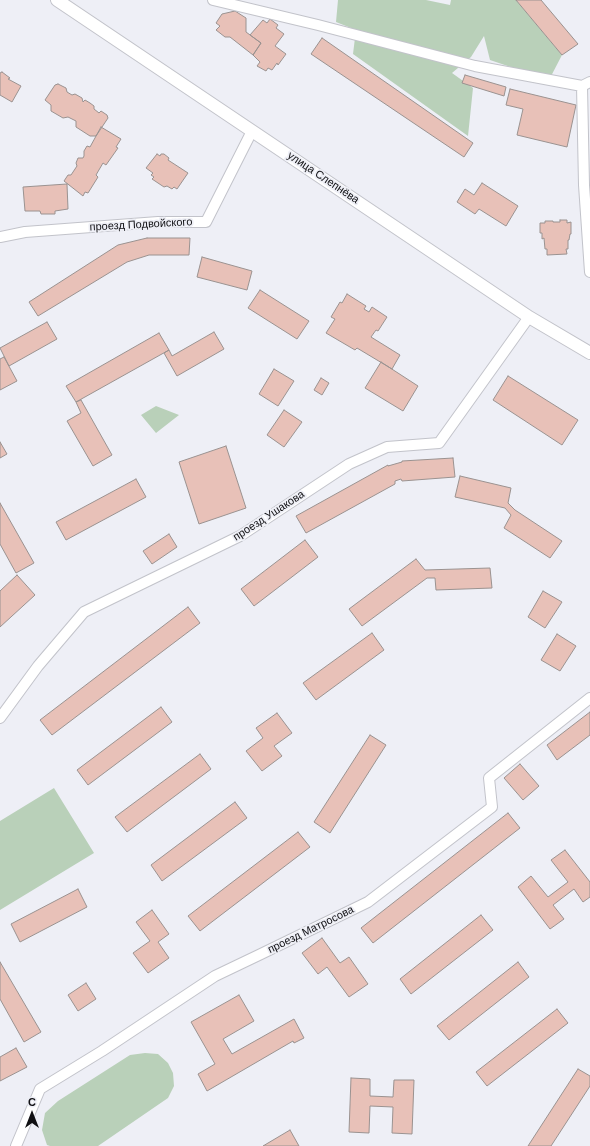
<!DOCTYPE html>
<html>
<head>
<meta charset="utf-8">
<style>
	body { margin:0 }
	#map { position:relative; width:590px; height:1146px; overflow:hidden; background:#eeeff6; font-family:"DM Sans",sans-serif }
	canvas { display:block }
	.north { position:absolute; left:12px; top:1094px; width:40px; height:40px; -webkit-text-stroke:3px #eeeff6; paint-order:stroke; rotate:0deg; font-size:11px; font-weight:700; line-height:16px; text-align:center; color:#101013 }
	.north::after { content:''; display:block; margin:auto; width:14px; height:18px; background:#101013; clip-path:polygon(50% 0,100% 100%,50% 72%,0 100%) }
</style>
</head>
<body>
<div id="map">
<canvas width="590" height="1146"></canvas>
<div class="north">С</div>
</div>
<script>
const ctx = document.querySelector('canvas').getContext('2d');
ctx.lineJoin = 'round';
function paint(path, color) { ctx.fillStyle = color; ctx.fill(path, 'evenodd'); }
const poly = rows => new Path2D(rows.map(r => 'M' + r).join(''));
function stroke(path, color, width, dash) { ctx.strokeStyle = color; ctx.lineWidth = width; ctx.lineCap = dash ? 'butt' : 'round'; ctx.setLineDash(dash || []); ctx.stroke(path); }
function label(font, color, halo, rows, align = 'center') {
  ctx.font = font + ' "DM Sans",sans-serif'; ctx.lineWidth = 3.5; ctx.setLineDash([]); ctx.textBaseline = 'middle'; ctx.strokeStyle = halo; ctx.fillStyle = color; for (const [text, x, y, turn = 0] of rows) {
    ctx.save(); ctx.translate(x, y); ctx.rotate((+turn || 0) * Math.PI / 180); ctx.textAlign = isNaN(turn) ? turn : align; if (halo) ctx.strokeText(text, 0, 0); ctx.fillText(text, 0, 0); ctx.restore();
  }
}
paint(poly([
	[338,0,426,0,450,5,451,0,516,0,562,55,549,80,490,60,484,36,471,57,452,73,473,88,468,136,353,54,356,30,336,22],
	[156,406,179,415,156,433,141,415],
	[54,788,94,853,0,910,0,821],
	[145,1053,158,1054,168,1063,173,1073,174,1086,168,1098,98,1146,50,1146,47,1145,42,1130,45,1113,58,1101,130,1055]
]), '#b9d0b9');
const building = poly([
	[516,0,541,0,578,44,562,55,516,0],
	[235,11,246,18,246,32,261,43,253,55,230,37,225,37,216,30,220,26,216,23,222,14,235,11],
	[270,19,278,25,276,28,284,34,275,46,286,54,278,65,277,63,272,70,268,68,266,71,257,66,260,62,253,55,261,43,250,35,263,20,267,23,270,19],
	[322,38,473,143,464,157,311,54,322,38],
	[2,72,10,78,8,79,21,86,12,102,0,95,0,73,2,72],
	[465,75,506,87,504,96,462,83,465,75],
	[58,84,66,88,67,92,72,95,75,94,82,98,83,102,85,100,90,103,94,106,94,109,99,113,101,111,107,115,108,118,96,136,90,136,76,127,76,121,68,117,63,118,51,111,51,105,45,100,55,85,58,84],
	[510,89,576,105,567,147,517,135,523,109,506,105,510,89],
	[101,127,121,139,116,147,118,148,106,165,103,163,96,175,98,177,88,193,85,192,83,196,64,181,68,175,71,175,77,166,76,163,78,158,83,158,84,156,84,151,87,146,90,147,101,127],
	[157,154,160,156,161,154,164,154,169,158,168,160,188,173,177,189,174,187,172,189,167,186,164,187,152,179,154,177,151,175,153,173,146,168,157,154],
	[482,183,518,206,506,226,479,209,475,214,457,202,465,189,474,195,482,183],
	[67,184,68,209,55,211,55,214,41,214,40,211,25,211,23,187,67,184],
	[560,220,567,220,567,223,571,222,571,234,570,234,569,240,568,240,568,249,566,249,567,254,547,255,547,249,545,249,544,238,542,239,542,233,540,233,540,223,545,223,545,221,553,221,553,222,560,222,560,220],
	[147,238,190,238,189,255,149,255,127,262,38,316,29,302,118,245,147,238],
	[202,257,252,271,247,290,197,277,202,257],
	[260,290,309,321,297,339,248,308,260,290],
	[347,294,366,306,364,309,369,312,372,307,387,317,378,331,376,330,371,337,400,355,392,369,357,348,355,350,326,333,335,319,331,317,340,302,342,303,347,294],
	[47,322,57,339,9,366,0,348,47,322],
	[214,332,224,349,177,376,164,353,169,350,172,356,214,332],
	[159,333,169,350,76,402,66,386,159,333],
	[4,357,17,381,0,390,0,359,4,357],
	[381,362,418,386,403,411,365,388,381,362],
	[274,369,294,381,278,406,259,394,274,369],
	[508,376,578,420,562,445,493,400,508,376],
	[321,378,329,383,322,395,314,390,321,378],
	[81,400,112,455,93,466,67,421,81,413,76,402,81,400],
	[284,410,302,422,284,447,267,435,284,410],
	[0,442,7,454,0,458,0,442],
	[226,446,246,508,199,524,179,462,226,446],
	[453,458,455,477,402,481,401,479,395,481,395,484,306,533,296,516,388,465,388,466,402,462,402,461,453,458],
	[460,476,511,488,508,503,515,510,562,541,550,558,504,528,511,515,505,508,455,497,460,476],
	[136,479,146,497,66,540,56,522,136,479],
	[0,503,34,563,16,573,0,544,0,503],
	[169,534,177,547,152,564,143,551,169,534],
	[305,540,318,557,254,606,241,589,305,540],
	[416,559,425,570,490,568,492,588,436,590,435,578,427,578,362,626,349,609,416,559],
	[17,575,35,595,0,627,0,591,17,575],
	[543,591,562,602,545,628,528,617,543,591],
	[188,607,200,623,52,735,40,720,188,607],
	[372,633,384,650,316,700,303,683,372,633],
	[557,634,576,646,560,671,541,660,557,634],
	[161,707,172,722,88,785,77,770,161,707],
	[590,712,590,735,557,760,547,745,590,712],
	[277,713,292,733,274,746,282,756,262,771,246,751,263,738,256,728,277,713],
	[370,735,386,745,330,833,314,822,370,735],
	[200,754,211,769,127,832,115,817,200,754],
	[520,764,539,786,523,800,504,778,520,764],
	[235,802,247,818,162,881,151,865,235,802],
	[508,813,520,828,373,943,361,928,508,813],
	[298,832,310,847,200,931,188,916,298,832],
	[565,850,590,882,590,897,583,902,574,889,553,905,564,919,550,929,518,887,531,876,548,897,568,882,551,860,565,850],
	[78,889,87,907,20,942,11,924,78,889],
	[152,910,169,934,158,942,169,958,148,973,133,953,150,941,136,922,152,910],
	[481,915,493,930,411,994,400,979,481,915],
	[322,938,340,963,349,957,368,984,349,997,327,967,318,974,302,953,322,938],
	[0,962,41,1032,24,1042,0,999,0,962],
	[518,962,529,977,449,1040,437,1026,518,962],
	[86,983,96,999,78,1011,68,995,86,983],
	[239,995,254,1021,223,1039,232,1054,294,1019,304,1038,294,1043,293,1041,207,1091,198,1074,215,1064,191,1022,239,995],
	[557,1009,568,1023,487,1086,476,1072,557,1009],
	[16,1048,27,1067,0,1081,0,1057,16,1048],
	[578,1069,590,1076,590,1086,551,1146,528,1146,578,1069],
	[351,1078,370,1079,370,1096,393,1097,394,1080,414,1080,412,1134,392,1133,393,1107,370,1106,369,1133,349,1132,351,1078],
	[290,1130,299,1146,263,1146,290,1130]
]);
paint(building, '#e8c1b8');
stroke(building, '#9a9290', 1);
const minor = poly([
	[213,0,318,25,475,66,582,86,590,82],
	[582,86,584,185,590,272],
	[0,237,25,232,158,222,206,222,252,131],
	[0,718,38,666,84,612,240,536,349,464,387,447,439,443,529,317],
	[16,1146,40,1089,102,1051,215,976,261,954,368,902,492,807,489,778,590,698]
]);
const tertiary = poly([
	[57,0,529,317,590,353]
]);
stroke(minor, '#c2c3ca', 12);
stroke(tertiary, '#c2c3ca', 14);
stroke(minor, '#fff', 10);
stroke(tertiary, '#fff', 12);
label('11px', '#101013', '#eeeff6', [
	["улица Слепнёва",323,178,34],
	["проезд Подвойского",141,225,-3],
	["проезд Ушакова",269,516,-33],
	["проезд Матросова",311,930,-26]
]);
</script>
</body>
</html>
